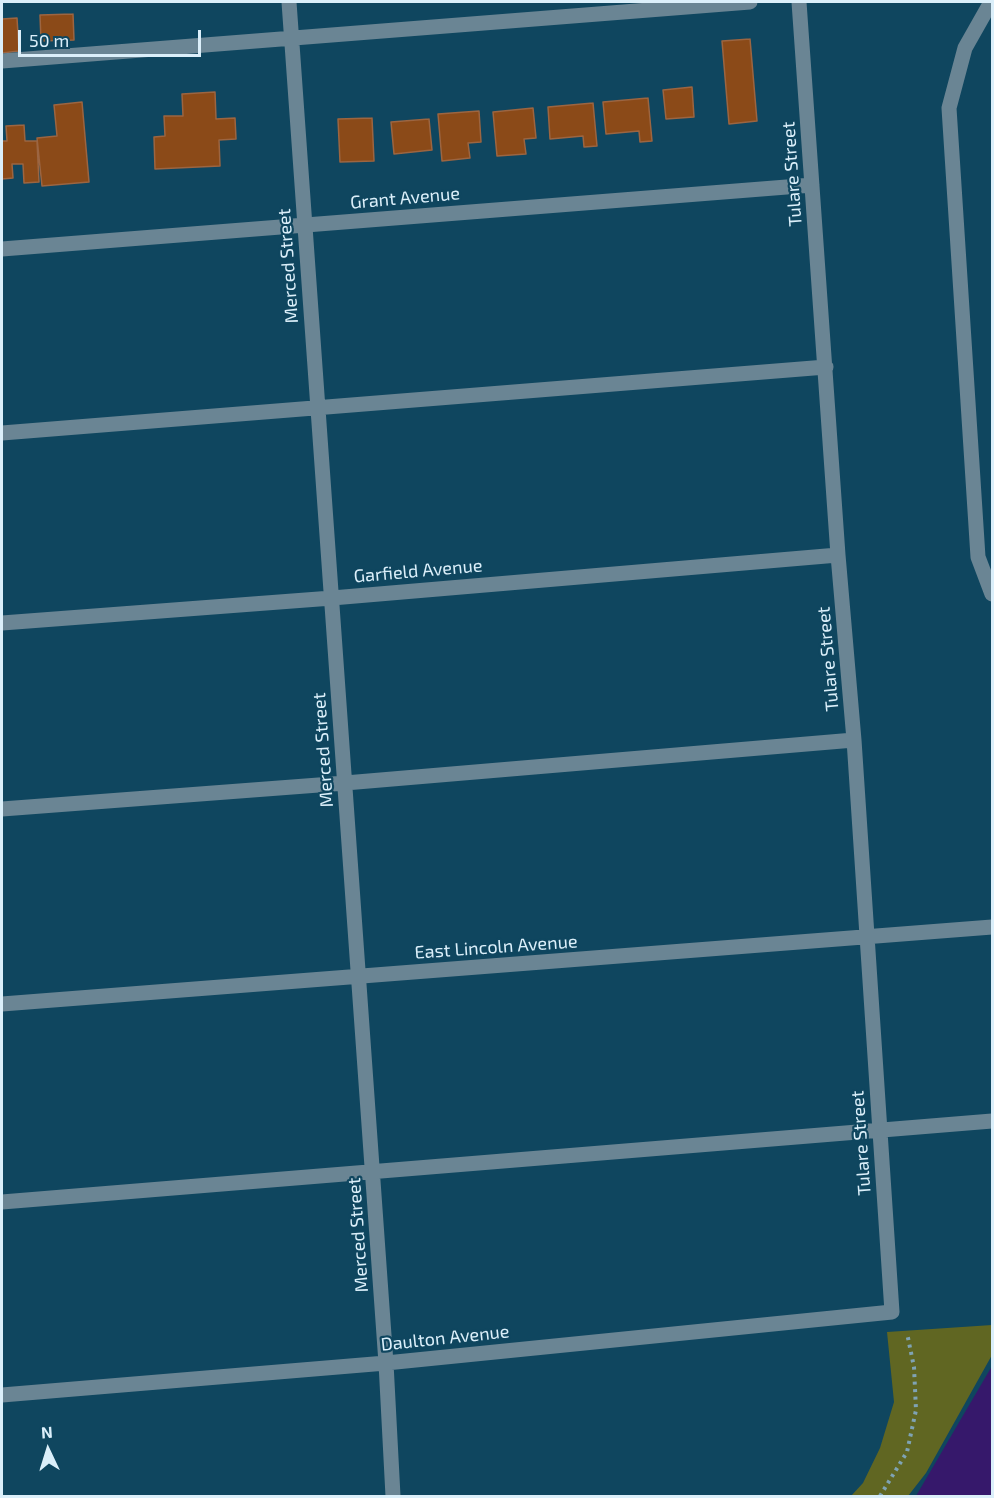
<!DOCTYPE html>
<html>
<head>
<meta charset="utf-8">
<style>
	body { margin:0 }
	#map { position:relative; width:994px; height:1498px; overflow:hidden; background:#0f465f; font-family:"Exo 2",sans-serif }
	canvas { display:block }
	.frame { position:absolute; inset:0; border:3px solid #dbeffa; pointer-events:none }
	.north { position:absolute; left:18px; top:1420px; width:60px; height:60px; -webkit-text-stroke:4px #0f465f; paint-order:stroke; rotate:356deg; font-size:16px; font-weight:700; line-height:24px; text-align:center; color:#dbeffa }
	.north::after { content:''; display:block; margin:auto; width:21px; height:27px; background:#dbeffa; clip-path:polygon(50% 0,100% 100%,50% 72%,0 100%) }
	.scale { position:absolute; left:18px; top:30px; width:183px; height:27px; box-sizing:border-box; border:3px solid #dbeffa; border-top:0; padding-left:8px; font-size:18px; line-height:21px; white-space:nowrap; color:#dbeffa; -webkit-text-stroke:4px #0f465f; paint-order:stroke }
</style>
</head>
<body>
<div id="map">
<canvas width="994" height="1498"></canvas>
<div class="frame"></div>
<div class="north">N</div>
<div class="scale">50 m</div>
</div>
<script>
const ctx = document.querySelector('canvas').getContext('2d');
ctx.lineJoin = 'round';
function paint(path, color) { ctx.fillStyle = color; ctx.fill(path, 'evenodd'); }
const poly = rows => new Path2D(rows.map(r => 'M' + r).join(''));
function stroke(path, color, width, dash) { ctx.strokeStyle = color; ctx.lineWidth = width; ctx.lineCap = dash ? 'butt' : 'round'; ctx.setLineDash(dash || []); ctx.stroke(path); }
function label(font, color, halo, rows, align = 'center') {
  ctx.font = font + ' "Exo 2",sans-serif'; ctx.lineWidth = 4.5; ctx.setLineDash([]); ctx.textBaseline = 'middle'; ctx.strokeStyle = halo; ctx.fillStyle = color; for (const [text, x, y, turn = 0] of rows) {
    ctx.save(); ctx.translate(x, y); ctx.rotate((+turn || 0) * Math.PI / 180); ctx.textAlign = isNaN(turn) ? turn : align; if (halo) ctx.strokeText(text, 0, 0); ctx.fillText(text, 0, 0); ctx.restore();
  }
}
paint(poly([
	[992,1325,992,1355,926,1473,908,1496,851,1496,863,1483,880,1448,894,1402,887,1332]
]), '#606622');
paint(poly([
	[992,1366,992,1496,916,1496]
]), '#36186b');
const building = poly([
	[73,14,74,40,41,41,40,15,73,14],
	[17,18,19,51,2,53,2,19,17,18],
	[750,39,757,121,729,124,722,41,750,39],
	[692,87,694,117,666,119,663,90,692,87],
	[215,92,216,119,235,118,236,139,219,140,220,166,155,169,154,137,165,136,164,116,183,116,182,94,215,92],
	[648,98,652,141,640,142,639,131,606,134,603,102,648,98],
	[82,102,89,182,42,186,37,138,57,136,54,105,82,102],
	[593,103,597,146,584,147,583,136,550,139,548,107,593,103],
	[533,108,536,138,524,139,526,154,497,156,493,112,533,108],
	[479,111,481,142,468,143,470,158,442,161,438,114,479,111],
	[372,118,374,161,340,162,338,119,372,118],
	[429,119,432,150,394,154,391,122,429,119],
	[24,125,25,141,37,141,39,182,24,183,23,164,12,164,13,178,2,179,2,141,7,141,6,126,24,125]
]);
paint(building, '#8b4a18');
stroke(building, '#9c6541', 1.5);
stroke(poly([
	[880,1496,907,1452,916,1410,914,1367,907,1333]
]), '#7fa3b4', 4, [3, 4.5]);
stroke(poly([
	[289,2,386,1363,393,1496],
	[991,2,965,48,949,108,978,557,992,594],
	[2,61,750,2],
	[2,249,812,185],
	[2,433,826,367],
	[2,623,332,598,838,555],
	[2,809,345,783,854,740],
	[2,1004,992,927],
	[2,1202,992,1121],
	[2,1395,386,1363,892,1312,854,740,838,555,799,2]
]), '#6a8594', 15);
label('18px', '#dbeffa', '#0f465f', [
	["Tulare Street",792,174,-94],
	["Grant Avenue",405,198,-5],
	["Merced Street",288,266,-94],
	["Garfield Avenue",418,571,-5],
	["Tulare Street",828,659,-95],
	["Merced Street",323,750,-94],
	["East Lincoln Avenue",496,947,-4],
	["Tulare Street",861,1143,-94],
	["Merced Street",358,1235,-94],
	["Daulton Avenue",445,1338,-6]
]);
</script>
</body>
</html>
